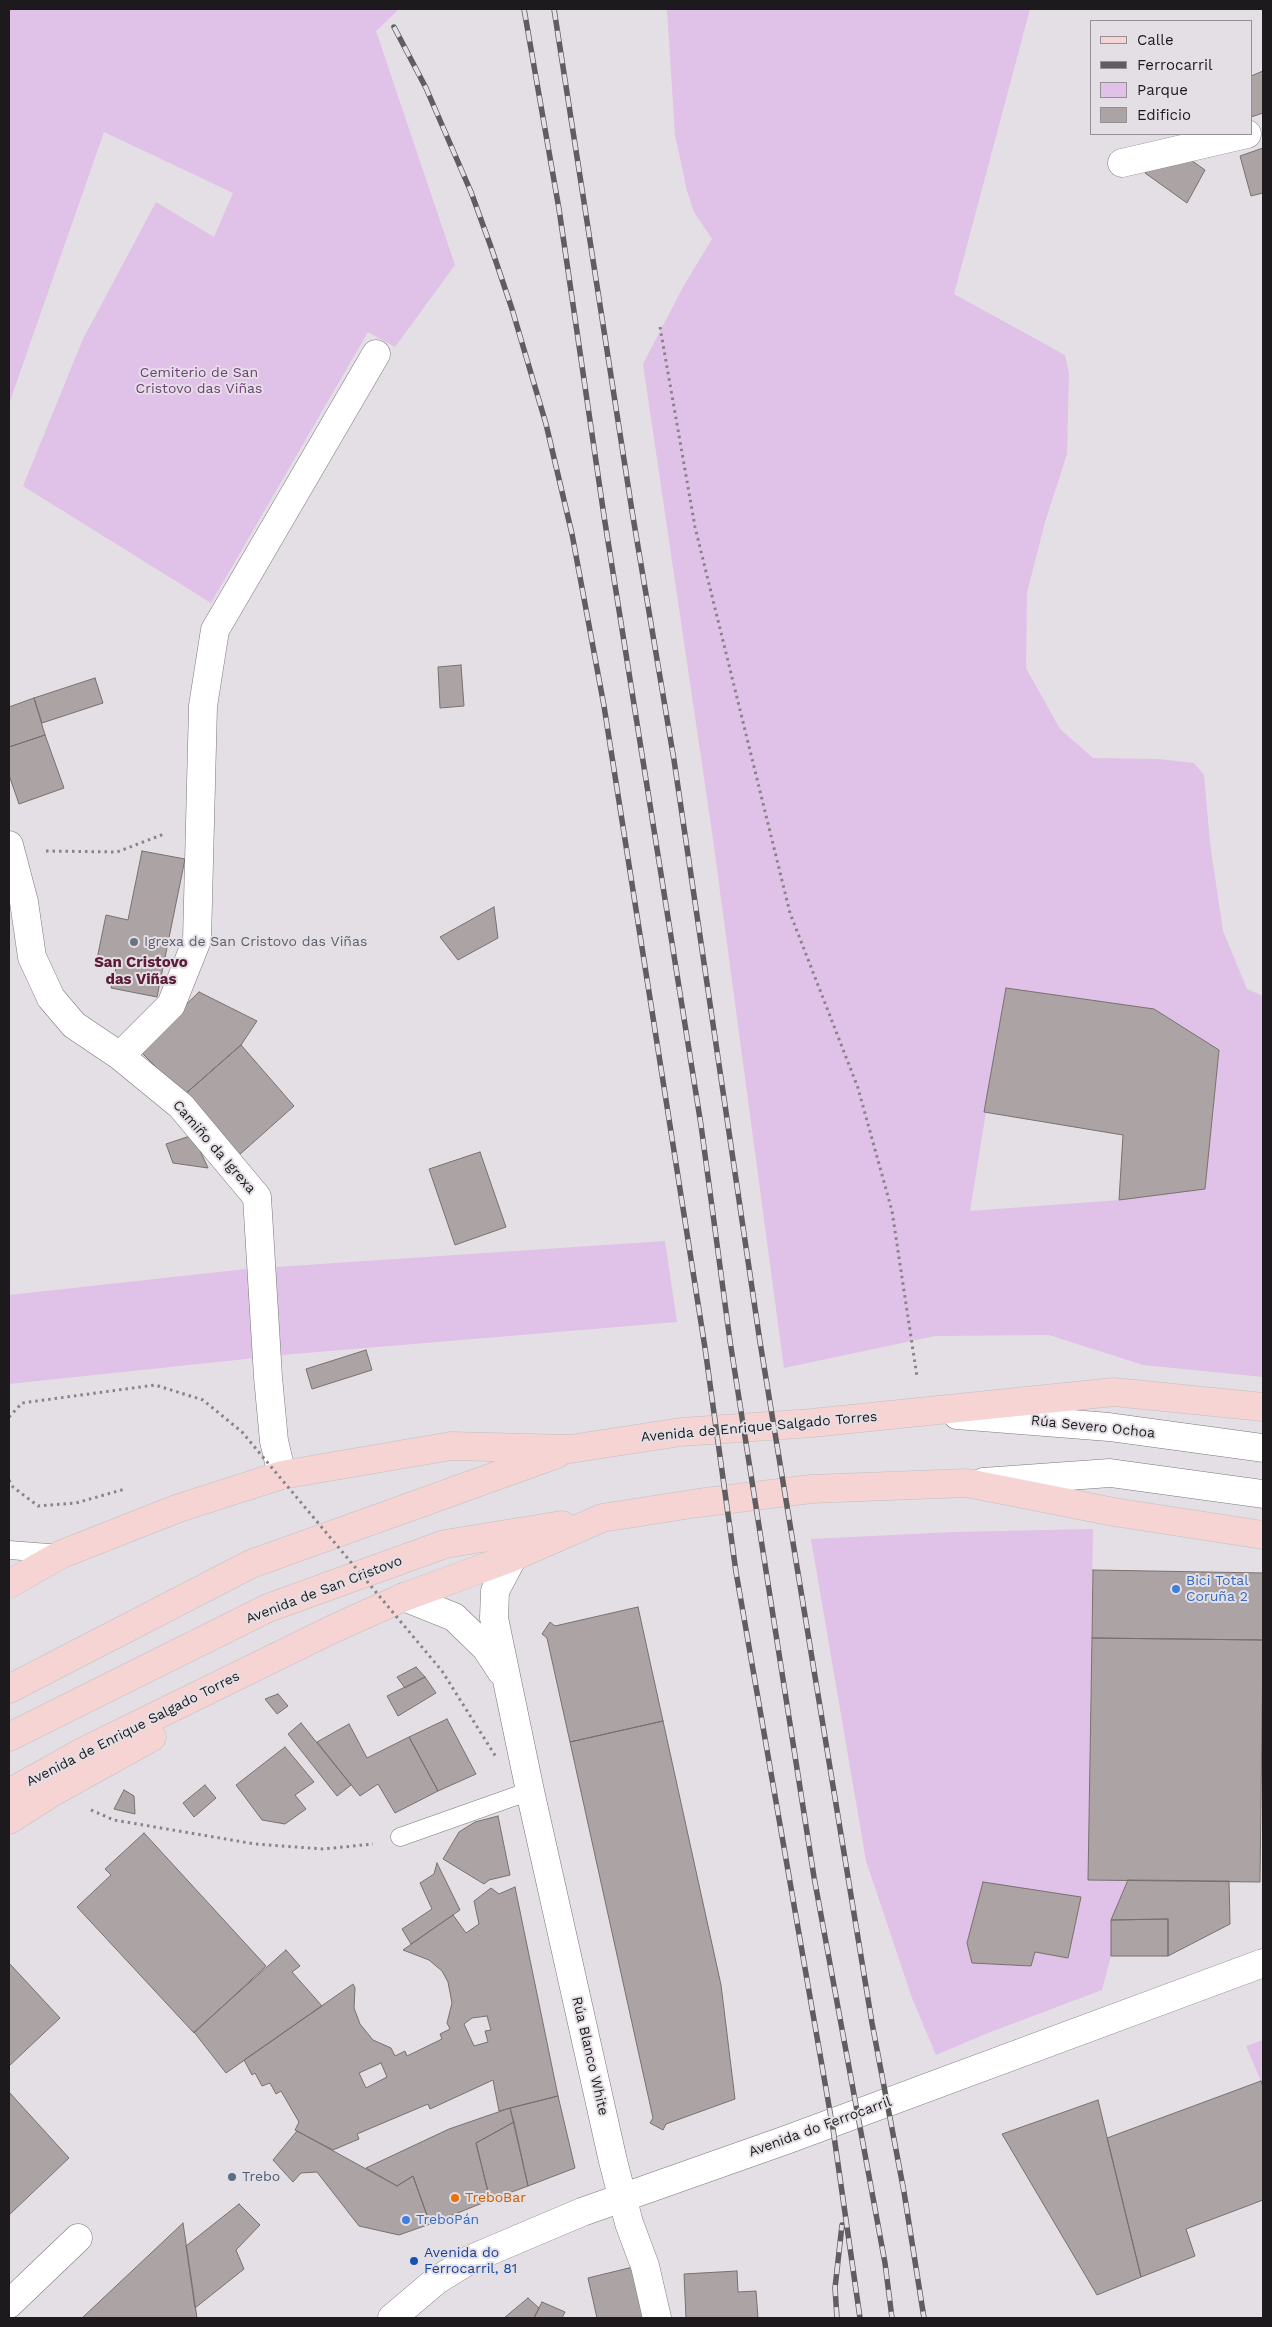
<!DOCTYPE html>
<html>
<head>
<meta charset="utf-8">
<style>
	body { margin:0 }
	#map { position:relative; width:1272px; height:2327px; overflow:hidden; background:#e4dfe5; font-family:"Work Sans",sans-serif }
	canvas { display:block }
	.frame { position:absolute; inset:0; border:10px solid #1c1a1c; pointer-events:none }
	.legend { position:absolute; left:1090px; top:20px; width:162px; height:115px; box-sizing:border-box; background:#e4dfe5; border:1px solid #949095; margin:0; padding:6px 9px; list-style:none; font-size:15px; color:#1c1a1c }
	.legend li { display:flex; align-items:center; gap:10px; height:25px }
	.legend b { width:25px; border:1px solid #949095 }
</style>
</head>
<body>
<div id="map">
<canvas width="1272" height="2327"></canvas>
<div class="frame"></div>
<ul class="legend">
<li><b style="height:6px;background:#f6d4d4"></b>Calle</li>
<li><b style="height:6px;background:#605d61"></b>Ferrocarril</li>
<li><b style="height:14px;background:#e0c1e7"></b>Parque</li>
<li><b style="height:14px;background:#aca4a4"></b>Edificio</li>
</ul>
</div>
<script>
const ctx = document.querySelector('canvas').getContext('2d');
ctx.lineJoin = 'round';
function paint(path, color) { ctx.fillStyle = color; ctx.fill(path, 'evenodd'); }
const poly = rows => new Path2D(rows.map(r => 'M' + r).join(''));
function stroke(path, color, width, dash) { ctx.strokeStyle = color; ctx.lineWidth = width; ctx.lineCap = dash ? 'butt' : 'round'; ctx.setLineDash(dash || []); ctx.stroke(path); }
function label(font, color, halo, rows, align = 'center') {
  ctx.font = font + ' "Work Sans",sans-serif'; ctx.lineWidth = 4; ctx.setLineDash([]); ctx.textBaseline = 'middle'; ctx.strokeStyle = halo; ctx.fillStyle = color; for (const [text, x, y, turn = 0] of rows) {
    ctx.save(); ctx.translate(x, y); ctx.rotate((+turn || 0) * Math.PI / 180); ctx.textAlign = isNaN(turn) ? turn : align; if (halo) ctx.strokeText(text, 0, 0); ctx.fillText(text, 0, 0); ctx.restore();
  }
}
paint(poly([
	[9,9,399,9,376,31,455,265,395,347,368,332,211,603,23,486,83,339,156,202,214,237,233,193,104,132,9,404],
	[667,9,1030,9,954,294,1065,355,1069,374,1067,454,1045,522,1027,593,1026,668,1060,729,1093,758,1159,759,1194,763,1204,775,1210,843,1223,931,1247,989,1263,996,1263,1377,1143,1365,1049,1335,935,1336,784,1368,712,832,643,364,683,287,712,239,694,212,687,191,675,135],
	[1006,988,1154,1009,1219,1051,1205,1189,1119,1200,970,1211],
	[665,1241,677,1322,293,1354,9,1384,9,1295,246,1269],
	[1093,1529,1088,1879,1128,1880,1111,1920,1111,1956,1102,1990,988,2033,936,2055,912,1998,866,1861,811,1539,954,1532],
	[1263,2040,1263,2080,1261,2081,1246,2046]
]), '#e0c1e7');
const building = poly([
	[1263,71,1263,113,1251,117,1251,76,1263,71],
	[1263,148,1263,193,1251,196,1240,156,1263,148],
	[1184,155,1205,170,1187,203,1145,173,1159,161,1184,155],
	[461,665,464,706,440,708,438,667,461,665],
	[95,678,103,703,42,723,34,698,95,678],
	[34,698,45,735,9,747,9,707,34,698],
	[45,735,64,788,19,804,9,775,9,747,45,735],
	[142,851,185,859,157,997,111,988,116,968,96,964,106,915,128,920,142,851],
	[494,907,498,938,458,960,440,937,494,907],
	[1006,988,1154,1009,1219,1050,1205,1189,1119,1200,1123,1135,984,1112,1006,988],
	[199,992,257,1021,241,1045,184,1095,139,1050,199,992],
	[241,1045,294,1106,238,1156,184,1095,241,1045],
	[193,1135,208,1168,173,1163,166,1144,193,1135],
	[480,1152,506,1227,455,1245,429,1169,480,1152],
	[366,1350,372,1370,312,1389,306,1369,366,1350],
	[1093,1570,1263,1573,1263,1640,1092,1638,1093,1570],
	[638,1607,663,1721,570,1742,547,1638,542,1634,550,1622,555,1626,638,1607],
	[1092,1638,1263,1640,1260,1882,1088,1880,1092,1638],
	[416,1667,425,1677,405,1688,397,1677,416,1667],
	[425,1677,436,1693,398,1716,387,1696,425,1677],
	[278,1694,288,1706,277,1714,265,1699,278,1694],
	[447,1719,476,1774,438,1791,409,1737,447,1719],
	[663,1721,721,1985,735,2099,666,2124,663,2130,650,2123,653,2118,570,1742,663,1721],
	[301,1723,351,1785,337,1796,288,1734,301,1723],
	[349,1724,367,1758,409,1737,438,1791,395,1813,378,1784,360,1796,317,1742,349,1724],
	[285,1747,314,1782,295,1795,306,1809,285,1824,262,1820,236,1785,285,1747],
	[205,1785,216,1798,194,1817,183,1803,205,1785],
	[124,1790,134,1796,135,1814,114,1809,124,1790],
	[498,1816,510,1875,489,1880,484,1884,443,1859,459,1832,475,1822,498,1816],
	[144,1833,266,1966,194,2033,77,1907,111,1875,105,1869,144,1833],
	[437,1863,460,1910,411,1944,402,1929,432,1909,420,1883,434,1874,437,1863],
	[1128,1880,1229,1881,1230,1924,1168,1956,1168,1919,1111,1920,1128,1880],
	[983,1882,1081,1897,1068,1958,1035,1952,1031,1966,972,1963,967,1943,983,1882],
	[515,1887,558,2096,499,2111,493,2080,430,2109,428,2104,357,2134,359,2139,333,2150,295,2130,299,2122,281,2091,276,2094,270,2083,262,2086,255,2073,252,2075,244,2060,353,1984,355,1988,354,2008,360,2024,373,2040,391,2048,395,2056,405,2051,407,2056,442,2039,440,2034,450,2029,447,2023,452,2003,448,1982,442,1971,429,1960,403,1950,453,1915,466,1933,479,1924,474,1901,491,1888,499,1894,515,1887],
	[487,2016,491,2030,485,2031,488,2042,474,2046,464,2024,472,2018,487,2016],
	[381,2063,387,2077,366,2088,359,2073,381,2063],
	[1168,1919,1168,1956,1111,1956,1111,1920,1168,1919],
	[286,1950,300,1966,292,1972,322,2006,226,2073,194,2032,286,1950],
	[9,1963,60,2018,9,2066,9,1963],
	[1261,2081,1263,2087,1263,2200,1186,2229,1195,2256,1141,2277,1107,2138,1261,2081],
	[9,2092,69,2158,9,2215,9,2092],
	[558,2096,575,2168,528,2186,510,2108,558,2096],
	[1098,2100,1141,2277,1097,2295,1002,2134,1098,2100],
	[510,2108,514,2122,476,2143,490,2200,430,2224,413,2176,397,2186,366,2168,449,2129,510,2108],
	[514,2122,528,2186,490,2200,476,2143,514,2122],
	[297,2131,397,2186,413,2176,430,2224,399,2235,359,2226,317,2172,301,2173,293,2182,273,2160,297,2131],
	[239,2204,260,2225,236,2250,244,2269,195,2308,186,2246,239,2204],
	[183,2223,197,2318,82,2318,183,2223],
	[633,2267,645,2318,597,2318,588,2278,633,2267],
	[737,2271,738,2292,756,2291,758,2318,686,2318,684,2274,737,2271],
	[528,2298,539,2308,534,2318,504,2318,528,2298],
	[542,2302,565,2312,562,2318,534,2318,542,2302]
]);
paint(building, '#aca4a4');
stroke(building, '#77706f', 1);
const service = poly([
	[9,1550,62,1554],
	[400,1837,530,1791]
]);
const minor = poly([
	[1122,163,1247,134],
	[9,845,24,902,32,957,51,998,74,1025,120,1056,181,1106,257,1197,268,1377,274,1441,282,1475],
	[120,1056,171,1005,197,940,203,706,215,630,376,354],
	[513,1557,495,1591,494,1618,530,1791,613,2161,629,2223,645,2266,657,2318],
	[404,1597,454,1617,486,1648,501,1671],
	[9,2304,78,2238]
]);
const tertiary = poly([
	[392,2318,437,2280,471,2259,582,2212,786,2140,1263,1963]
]);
const secondary = poly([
	[957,1415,1109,1427,1263,1448],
	[983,1482,1110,1473,1263,1494]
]);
const primary = poly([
	[9,1584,62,1554,179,1508,282,1475,451,1446,570,1449,681,1432,812,1423,1114,1392,1263,1407],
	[9,1689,251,1564,557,1454],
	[9,1737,268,1608,445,1544,562,1525],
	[9,1793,86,1750,333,1629,404,1597,513,1557,602,1518,698,1503,811,1489,967,1483,1114,1512,1263,1535],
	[9,1820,53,1792,152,1737]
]);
stroke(service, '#7b777c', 19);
stroke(minor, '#7b777c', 29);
stroke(tertiary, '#7b777c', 29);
stroke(secondary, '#7b777c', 29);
stroke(primary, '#bfbfbf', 29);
stroke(poly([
	[660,327,695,527,790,913,858,1088,892,1211,917,1377],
	[46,851,117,852,164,834],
	[9,1480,13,1487,38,1506,76,1503,125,1489],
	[91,1810,114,1820,255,1844,323,1849,373,1844]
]), '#878488', 3, [2.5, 4]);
stroke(service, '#fff', 18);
stroke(minor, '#fff', 28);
stroke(tertiary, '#fff', 28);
stroke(secondary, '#fff', 28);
stroke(primary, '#f6d4d4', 28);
const rail = poly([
	[524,9,559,209,604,516,701,1125,730,1341,814,1877,885,2263,892,2318],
	[554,9,632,511,674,760,760,1342,872,2023,904,2192,924,2318],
	[394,27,426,88,471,192,491,247,512,309,546,424,572,534,604,706,705,1348,736,1572,833,2129,860,2318],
	[837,2318,835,2288,842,2225]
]);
stroke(rail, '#605d61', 5.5);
stroke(rail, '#e4dfe5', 4, [11]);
stroke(poly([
	[9,1417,22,1403,155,1385,203,1400,242,1432,442,1671,496,1757]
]), '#878488', 3, [2.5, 4]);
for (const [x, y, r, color] of [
	[134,942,5,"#6b7280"],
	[1176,1589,5,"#3f7fe0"],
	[232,2177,5,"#5c6f8a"],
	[455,2198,5,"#e8710a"],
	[406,2220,5,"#3f7fe0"],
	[414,2261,5,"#1a4fb4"]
]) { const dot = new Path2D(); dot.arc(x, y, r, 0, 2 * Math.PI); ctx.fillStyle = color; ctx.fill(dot); stroke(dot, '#e4dfe5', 2); }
label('14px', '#6f3f7a', '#e4dfe5', [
	["Cemiterio de San",199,373],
	["Cristovo das Viñas",199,389]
]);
label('14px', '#5b616d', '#e4dfe5', [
	["Igrexa de San Cristovo das Viñas",144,942]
], 'left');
label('14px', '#1c1a1c', '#e4dfe5', [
	["Camiño da Igrexa",214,1147,49],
	["Avenida de Enrique Salgado Torres",759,1427,-5],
	["Rúa Severo Ochoa",1093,1427,6],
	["Avenida de San Cristovo",324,1590,-21],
	["Avenida de Enrique Salgado Torres",133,1729,-27],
	["Rúa Blanco White",590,2056,77],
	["Avenida do Ferrocarril",820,2127,-20]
]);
label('14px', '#366cbe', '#e4dfe5', [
	["Bici Total",1186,1581],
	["Coruña 2",1186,1597],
	["TreboPán",416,2220]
], 'left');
label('14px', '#4e5e75', '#e4dfe5', [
	["Trebo",242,2177]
], 'left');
label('14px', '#c56008', '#e4dfe5', [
	["TreboBar",465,2198]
], 'left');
label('14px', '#164399', '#e4dfe5', [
	["Avenida do",424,2253],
	["Ferrocarril, 81",424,2269]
], 'left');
label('bold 15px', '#5c1b37', '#e4dfe5', [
	["San Cristovo",141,963],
	["das Viñas",141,980]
]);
</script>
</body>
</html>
